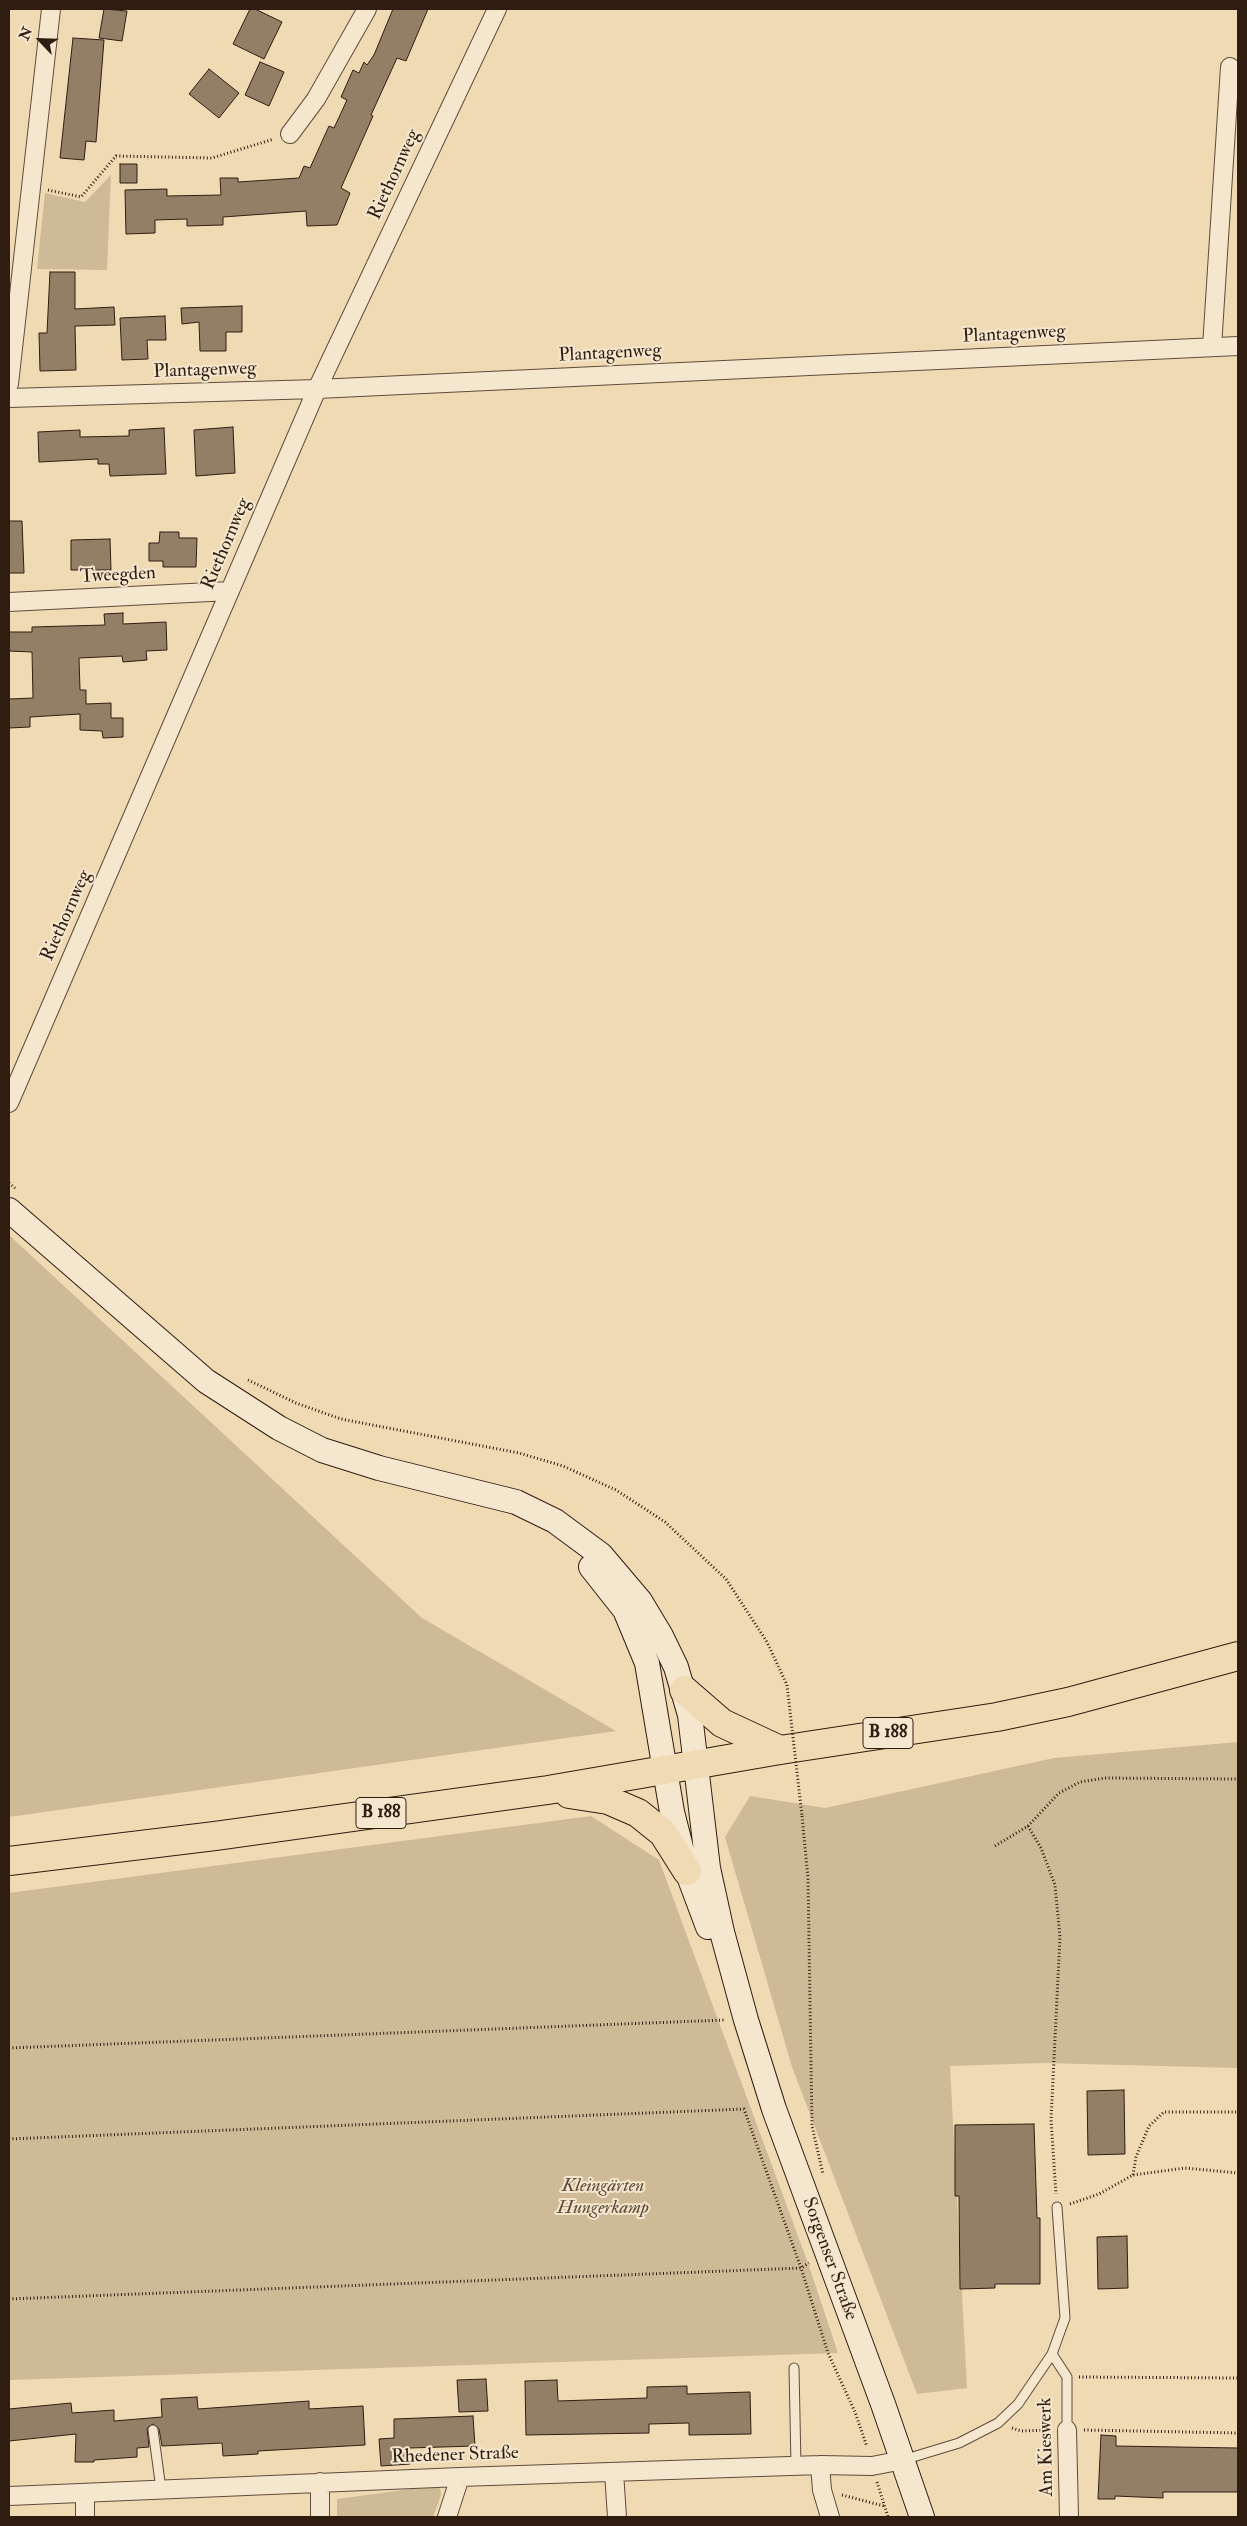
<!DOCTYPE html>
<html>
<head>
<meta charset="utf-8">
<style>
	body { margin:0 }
	#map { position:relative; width:1247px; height:2526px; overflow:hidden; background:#f0dab4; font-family:"IM FELL Double Pica",serif }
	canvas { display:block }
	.frame { position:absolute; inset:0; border:10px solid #2f1d11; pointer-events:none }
	.north { position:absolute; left:15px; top:15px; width:50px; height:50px; -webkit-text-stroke:4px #f5e7ce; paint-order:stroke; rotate:294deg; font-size:14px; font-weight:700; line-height:20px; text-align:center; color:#2f1d11 }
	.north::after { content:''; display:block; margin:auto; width:18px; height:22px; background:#2f1d11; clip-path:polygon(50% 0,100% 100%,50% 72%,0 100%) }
</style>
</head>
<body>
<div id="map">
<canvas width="1247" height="2526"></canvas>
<div class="frame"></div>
<div class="north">N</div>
</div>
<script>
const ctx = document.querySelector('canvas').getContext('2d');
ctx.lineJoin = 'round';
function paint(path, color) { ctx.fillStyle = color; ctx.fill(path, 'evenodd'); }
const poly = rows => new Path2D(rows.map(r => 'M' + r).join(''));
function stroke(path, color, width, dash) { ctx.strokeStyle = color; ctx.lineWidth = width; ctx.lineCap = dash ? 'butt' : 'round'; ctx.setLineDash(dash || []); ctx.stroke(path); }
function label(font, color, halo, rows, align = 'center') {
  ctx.font = font + ' "IM FELL Double Pica",serif'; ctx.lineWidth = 4; ctx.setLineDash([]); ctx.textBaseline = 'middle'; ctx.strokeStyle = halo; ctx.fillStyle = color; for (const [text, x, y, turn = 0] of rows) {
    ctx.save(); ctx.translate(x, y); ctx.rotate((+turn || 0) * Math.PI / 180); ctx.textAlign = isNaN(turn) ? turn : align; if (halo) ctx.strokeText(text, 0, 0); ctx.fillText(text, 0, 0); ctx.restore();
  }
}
paint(poly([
	[111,175,107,270,37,269,45,193,85,202],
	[9,1235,422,1618,616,1731,9,1817],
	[1238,1742,1238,2068,1044,2063,950,2066,967,2388,917,2394,792,2067,725,1837,750,1796,825,1808,1054,1758],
	[591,1816,659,1860,808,2263,838,2353,9,2380,9,1893],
	[440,2485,441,2495,433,2517,337,2517,337,2499]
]), '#cfba98');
const building = poly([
	[104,9,127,11,122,41,99,38,104,9],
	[250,9,255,9,282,22,264,59,233,44,250,9],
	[393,9,428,9,406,61,397,58,371,115,373,116,341,188,350,193,337,225,307,226,306,211,223,217,223,225,187,226,187,219,155,220,155,233,126,234,125,190,167,189,167,196,221,195,220,178,238,178,238,182,299,178,304,166,310,168,329,126,334,128,347,100,341,97,353,70,359,73,364,62,367,65,374,55,393,9],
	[73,38,104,40,96,142,86,141,84,160,60,158,73,38],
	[260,62,284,72,269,106,245,95,260,62],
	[209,69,239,93,219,118,189,94,209,69],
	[120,164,137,164,137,183,120,183,120,164],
	[50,272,75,272,75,309,114,307,115,325,75,326,76,370,40,371,39,333,47,333,50,272],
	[242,306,242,332,226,332,226,351,200,351,199,322,182,324,181,308,242,306],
	[165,316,166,340,147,340,148,359,122,360,120,318,165,316],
	[233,427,235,473,196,476,194,430,233,427],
	[164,428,166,474,110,476,109,464,98,464,98,459,39,462,38,432,80,430,80,437,129,436,129,430,164,428],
	[9,521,22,521,24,573,9,573,9,521],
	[160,532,179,532,179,538,197,538,196,567,163,567,163,561,149,561,149,543,159,543,160,532],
	[110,539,111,570,71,570,71,540,110,539],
	[123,613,123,624,166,622,167,650,146,651,147,660,123,662,122,656,79,658,80,690,86,690,86,704,111,703,111,718,123,718,123,737,103,738,102,731,80,730,80,714,30,717,30,727,9,728,9,699,33,698,32,652,9,651,9,632,32,632,32,627,105,625,104,614,123,613],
	[1124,2090,1125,2154,1088,2155,1087,2091,1124,2090],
	[1034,2124,1037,2218,1040,2218,1040,2284,995,2284,995,2288,960,2289,959,2196,955,2196,955,2125,1034,2124],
	[1127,2236,1128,2288,1098,2289,1097,2237,1127,2236],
	[486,2379,488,2411,459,2412,457,2380,486,2379],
	[557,2380,558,2401,647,2398,647,2387,687,2386,687,2394,750,2392,751,2434,689,2435,689,2423,649,2424,649,2433,526,2435,525,2381,557,2380],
	[197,2397,198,2409,309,2401,309,2409,363,2406,365,2445,258,2451,258,2454,223,2456,222,2443,162,2446,159,2429,153,2424,147,2428,149,2447,137,2448,137,2457,94,2460,94,2462,75,2462,76,2434,9,2441,9,2409,71,2403,72,2413,114,2410,114,2421,162,2417,161,2399,197,2397],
	[473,2416,475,2446,409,2448,410,2464,381,2466,379,2439,394,2438,394,2419,473,2416],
	[1101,2435,1116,2436,1116,2446,1238,2448,1238,2492,1163,2492,1163,2498,1115,2496,1115,2499,1098,2499,1101,2435]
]);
paint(building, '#937f66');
stroke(building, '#2f1d11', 1);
const service = poly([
	[1057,2207,1065,2318,1052,2354,1067,2377,1067,2430],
	[794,2368,796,2466],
	[153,2430,161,2489],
	[903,2460,959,2443,998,2423,1018,2404,1052,2354]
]);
const minor = poly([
	[290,134,316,99,367,9],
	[1212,347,1230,67],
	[9,384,51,9],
	[9,398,317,389,1238,346],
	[9,602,230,591],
	[9,1103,317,389,497,9],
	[1067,2430,1069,2517],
	[820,2465,822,2490,830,2517],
	[614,2472,617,2517],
	[320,2482,320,2517],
	[85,2493,85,2517],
	[9,2496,460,2477,820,2465,872,2466,903,2460],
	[447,2517,460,2477]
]);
const secondary = poly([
	[9,1210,206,1381,279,1428,322,1450,379,1468,516,1502,555,1521,601,1555,640,1601,661,1636,676,1667,690,1715,708,1868,722,1932,746,2020,774,2109,883,2404,922,2517],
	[591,1567,625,1610,647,1663,672,1812,687,1871,708,1927]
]);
const primary = poly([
	[684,1690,722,1723,780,1750],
	[569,1794,608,1800,638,1813,663,1833,687,1871],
	[9,1861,215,1836,548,1790,780,1750,997,1717,1068,1702,1238,1656]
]);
stroke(service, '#5f4c3a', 11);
stroke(minor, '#5f4c3a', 20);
stroke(secondary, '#2f1d11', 26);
stroke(primary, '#2f1d11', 30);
stroke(poly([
	[48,190,81,197,116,156,212,158,274,139],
	[9,1183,16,1189],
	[248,1380,296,1403,341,1419,519,1453,563,1466,616,1490,665,1522,726,1579,767,1642,787,1685],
	[802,1816,808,1878,812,2126,823,2174],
	[1028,1826,1041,1848,1055,1885,1060,1937,1051,2120,1056,2194],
	[995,1846,1028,1826,1059,1793,1080,1782,1105,1778,1238,1779],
	[9,2048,725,2020],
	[9,2139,744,2109,801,2268,828,2353,855,2412,867,2447],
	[1133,2175,1136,2157,1149,2126,1164,2112,1238,2112],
	[1070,2204,1099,2194,1133,2175,1185,2168,1238,2173],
	[9,2299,801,2268,809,2263],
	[1079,2377,1238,2378],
	[1012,2428,1021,2431,1050,2430],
	[1084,2430,1238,2433],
	[877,2482,888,2517],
	[842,2495,884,2506]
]), '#2f1d11', 3, [1, 2.5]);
stroke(service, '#f5e7ce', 9);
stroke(minor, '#f5e7ce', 18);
stroke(secondary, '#f5e7ce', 24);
stroke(primary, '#f0dab4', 28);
stroke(poly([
	[787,1685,802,1816]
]), '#2f1d11', 3, [1, 2.5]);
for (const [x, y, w] of [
	[888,1733,50],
	[381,1813,50]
]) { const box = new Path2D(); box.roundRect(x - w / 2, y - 15.5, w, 31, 4); ctx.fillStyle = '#f5e7ce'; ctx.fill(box); stroke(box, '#2f1d11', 1); }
label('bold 18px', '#2f1d11', null, [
	["B 188",888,1733],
	["B 188",381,1813]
]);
label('19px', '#2f1d11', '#f5e7ce', [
	["Riethornweg",395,175,-65],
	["Plantagenweg",1014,335,-3],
	["Plantagenweg",610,354,-3],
	["Plantagenweg",205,371,-2],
	["Riethornweg",227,544,-67],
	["Tweegden",118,576,-3],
	["Riethornweg",67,916,-66],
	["Sorgenser Straße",829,2259,70],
	["Am Kieswerk",1047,2447,-91],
	["Rhedener Straße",455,2456,-2]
]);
label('italic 19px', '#5f4c3a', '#f5e7ce', [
	["Kleingärten",603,2187],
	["Hungerkamp",603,2209]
]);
</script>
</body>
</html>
